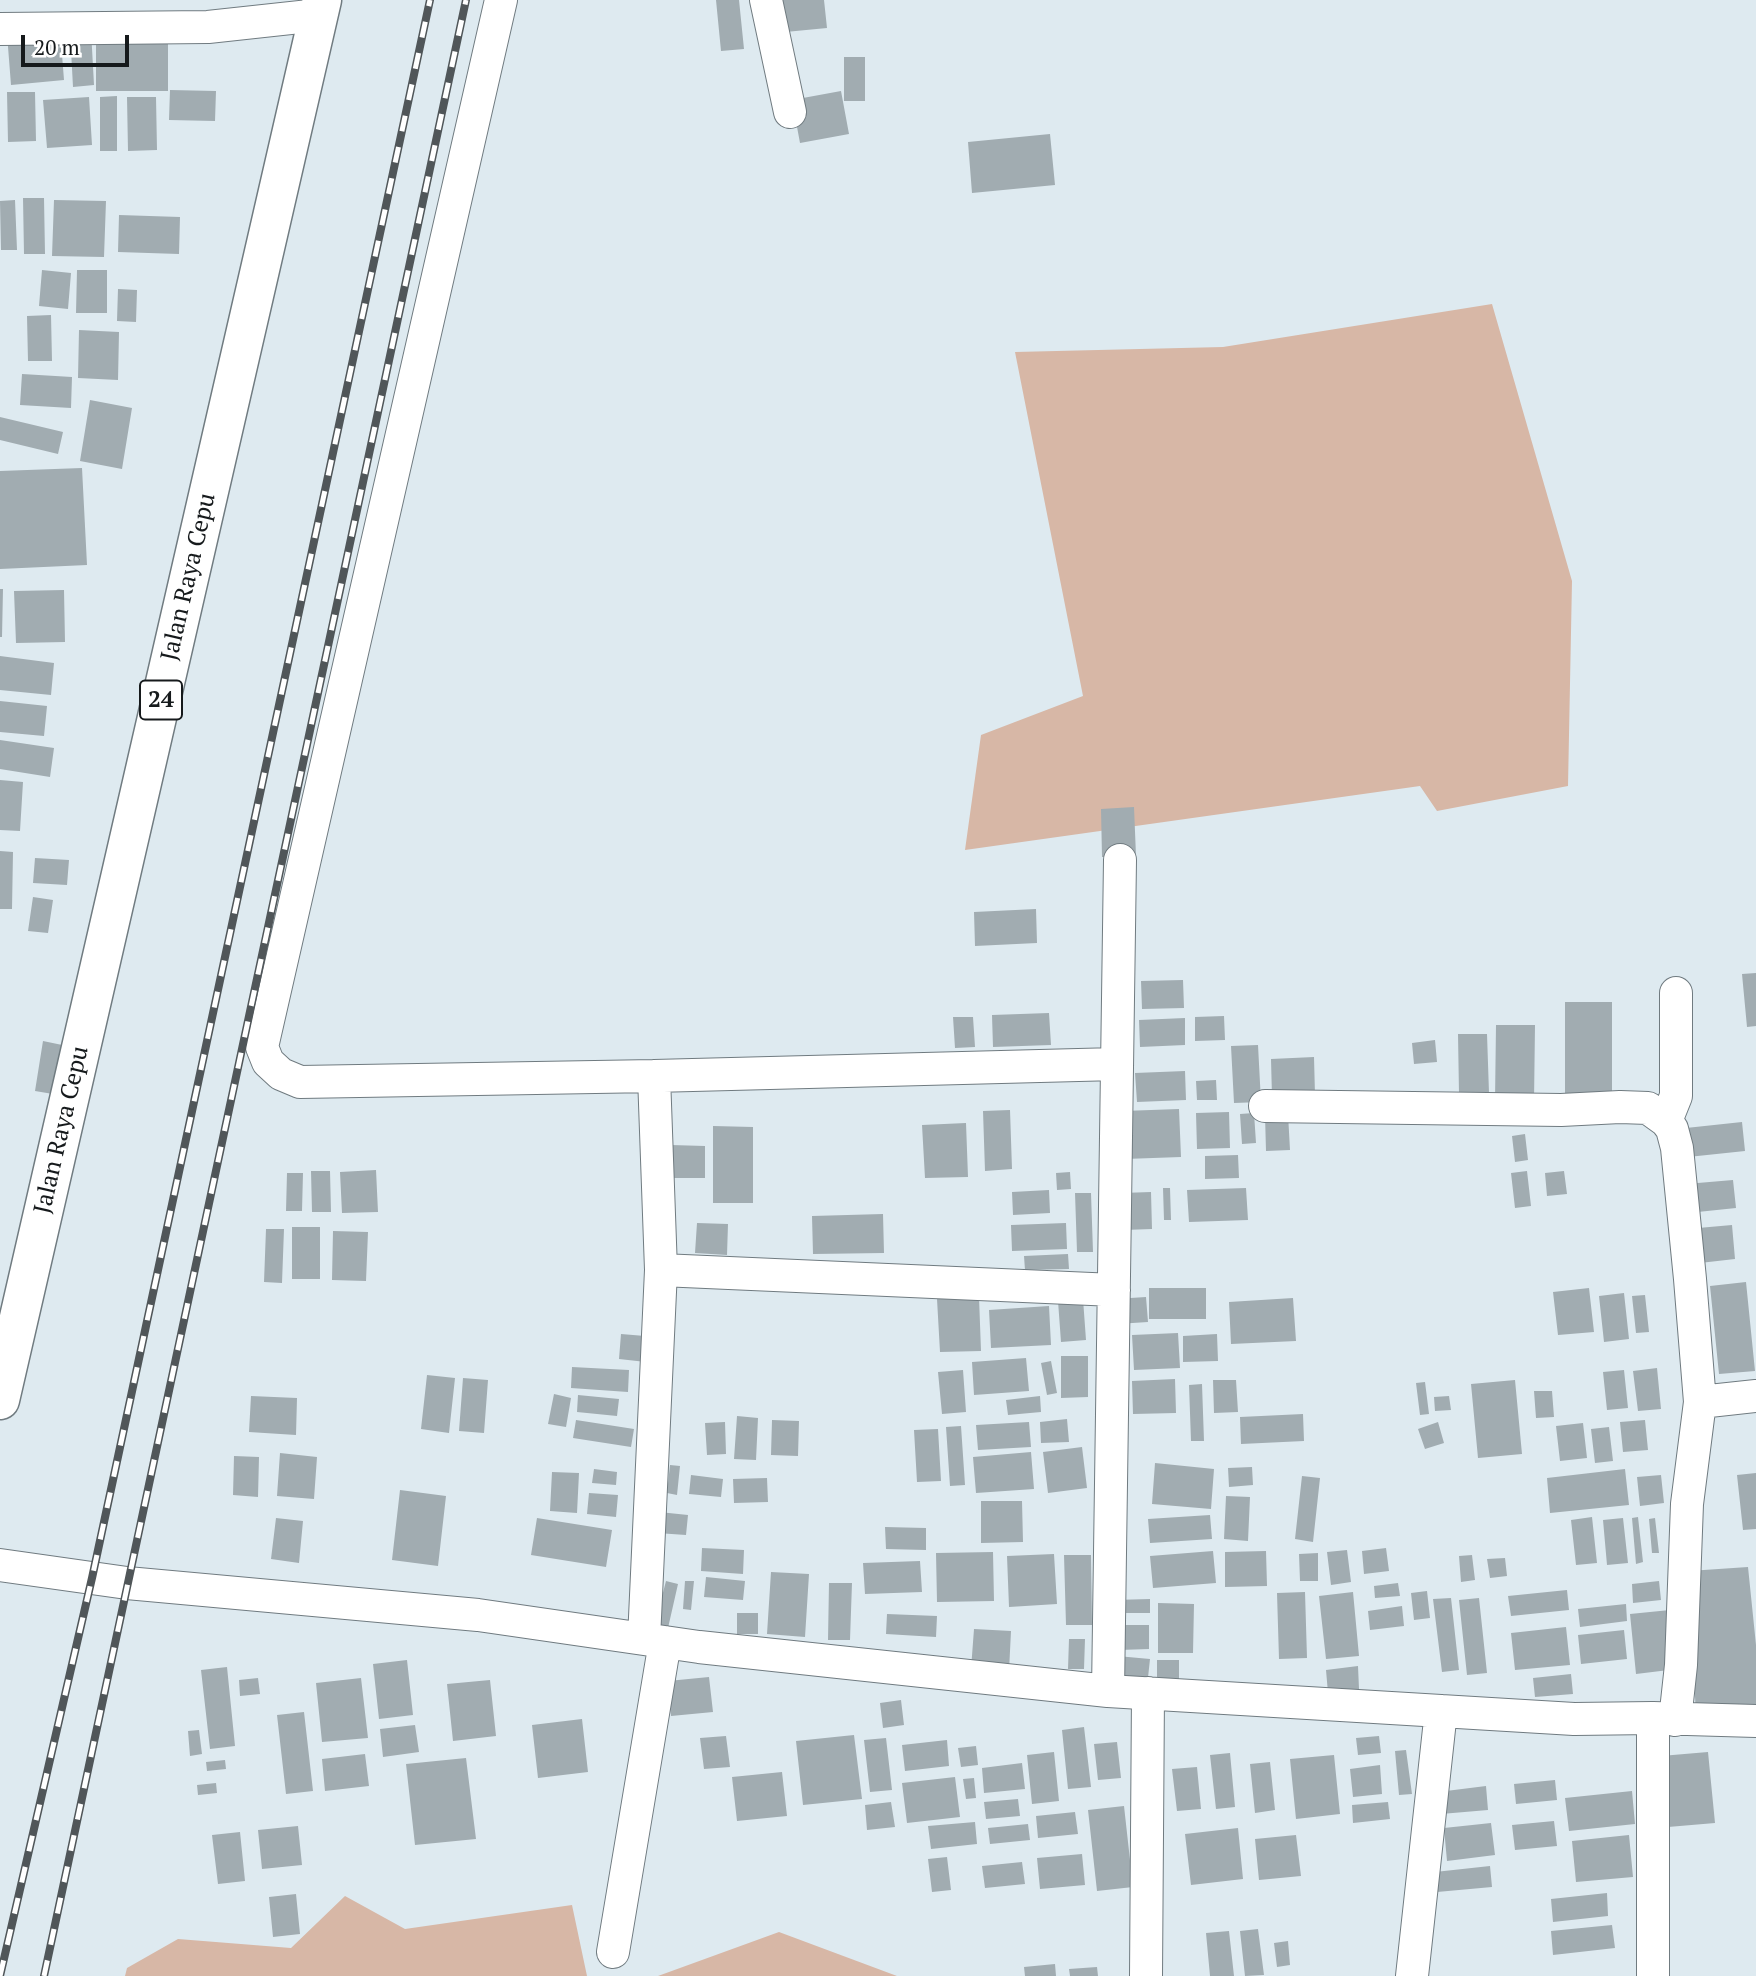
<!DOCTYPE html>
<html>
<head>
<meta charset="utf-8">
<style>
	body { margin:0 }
	#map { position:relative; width:1756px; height:1976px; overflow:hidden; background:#deeaf0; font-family:"PT Serif",serif }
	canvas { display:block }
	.scale { position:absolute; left:21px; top:35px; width:108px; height:32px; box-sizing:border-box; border:4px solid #161a1c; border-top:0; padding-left:9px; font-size:21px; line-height:24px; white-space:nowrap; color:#161a1c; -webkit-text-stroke:5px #fff; paint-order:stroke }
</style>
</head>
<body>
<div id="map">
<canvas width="1756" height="1976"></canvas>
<div class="scale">20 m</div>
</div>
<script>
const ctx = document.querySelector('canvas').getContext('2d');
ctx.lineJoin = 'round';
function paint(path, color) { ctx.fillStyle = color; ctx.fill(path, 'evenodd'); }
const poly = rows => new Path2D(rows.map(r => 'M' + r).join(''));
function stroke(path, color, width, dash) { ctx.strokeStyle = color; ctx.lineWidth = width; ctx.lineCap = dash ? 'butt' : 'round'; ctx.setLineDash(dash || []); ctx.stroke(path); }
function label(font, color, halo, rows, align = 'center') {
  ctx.font = font + ' "PT Serif",serif'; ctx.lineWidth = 5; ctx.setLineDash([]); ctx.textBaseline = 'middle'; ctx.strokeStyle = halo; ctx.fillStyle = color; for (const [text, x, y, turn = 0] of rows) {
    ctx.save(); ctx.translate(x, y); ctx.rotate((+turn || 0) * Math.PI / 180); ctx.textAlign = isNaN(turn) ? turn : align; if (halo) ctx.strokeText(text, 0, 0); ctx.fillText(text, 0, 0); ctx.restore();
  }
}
paint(poly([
	[1492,304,1572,581,1568,786,1437,811,1420,786,965,850,981,735,1083,696,1015,352,1223,347],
	[345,1896,405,1929,572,1905,587,1976,125,1976,127,1968,178,1939,291,1948],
	[779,1932,897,1976,658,1976]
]), '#d7b7a6');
paint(poly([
	[716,0,739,0,744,49,721,51],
	[772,0,824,0,827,28,775,33],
	[60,29,64,80,11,85,7,34],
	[91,30,94,85,73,87,70,31],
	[96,34,168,34,168,91,96,91],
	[844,57,865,57,865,101,844,101],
	[170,90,216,91,215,121,169,120],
	[841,91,849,134,800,143,792,100],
	[7,92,35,92,36,141,8,142],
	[117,96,117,151,100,151,100,97],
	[89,97,92,145,47,148,43,100],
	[127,97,156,97,157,150,128,151],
	[1050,134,1055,185,972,193,968,142],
	[23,198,44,198,45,254,24,254],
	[15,200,17,250,1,250,0,201],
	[54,200,106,201,104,257,52,256],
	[119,215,180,217,179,254,118,252],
	[42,270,71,273,68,309,39,306],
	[77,270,107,270,107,313,76,313],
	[118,289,137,290,136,322,117,321],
	[51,315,52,361,28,361,27,316],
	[79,330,119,332,118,380,78,378],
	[22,374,72,377,71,408,20,405],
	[90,400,132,408,122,469,80,461],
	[0,417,63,432,58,454,0,440],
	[82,468,87,565,0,569,0,471],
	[0,589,3,589,2,637,0,637],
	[64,590,65,642,16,643,14,591],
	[0,656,54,663,51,695,0,690],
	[0,701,47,706,44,736,0,732],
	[0,740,54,748,50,777,0,769],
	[0,780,23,782,20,831,0,830],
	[1134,807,1136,856,1102,857,1101,809],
	[0,851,13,852,12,909,0,909],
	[35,858,69,860,67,885,33,883],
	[33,897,53,900,48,933,28,931],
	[1036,909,1037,943,975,946,974,912],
	[1756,973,1756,1026,1747,1027,1742,974],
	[1183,980,1184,1008,1142,1009,1141,981],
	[1565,1002,1612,1002,1612,1097,1565,1097],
	[1049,1013,1051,1045,993,1047,992,1015],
	[1224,1016,1225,1040,1195,1041,1195,1017],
	[953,1017,973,1017,975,1047,955,1048],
	[1185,1018,1185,1045,1140,1047,1139,1020],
	[1496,1025,1535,1025,1534,1102,1495,1101],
	[1458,1034,1487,1034,1489,1093,1459,1094],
	[1435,1040,1437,1062,1414,1064,1412,1043],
	[43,1041,67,1046,59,1095,35,1091],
	[1258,1045,1261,1102,1234,1103,1231,1046],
	[1314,1057,1315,1095,1272,1097,1271,1059],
	[1185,1071,1186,1100,1137,1102,1135,1073],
	[1216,1080,1217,1100,1197,1100,1196,1081],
	[1179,1109,1181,1157,1125,1159,1123,1111],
	[1010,1110,1012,1169,985,1171,983,1111],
	[1229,1112,1230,1148,1197,1149,1196,1113],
	[1254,1113,1256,1143,1242,1144,1240,1114],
	[1288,1114,1290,1150,1266,1151,1265,1115],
	[1742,1122,1745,1151,1688,1157,1686,1128],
	[966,1123,968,1177,925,1178,922,1125],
	[713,1126,753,1127,753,1203,713,1203],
	[1525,1134,1528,1160,1515,1162,1512,1136],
	[671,1145,705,1146,705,1178,671,1178],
	[1238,1155,1239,1178,1205,1179,1205,1156],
	[376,1170,378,1212,342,1213,340,1172],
	[311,1171,330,1171,331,1212,312,1212],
	[1527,1171,1531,1206,1515,1208,1511,1173],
	[1564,1171,1567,1194,1547,1196,1545,1173],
	[1070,1172,1071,1189,1057,1190,1056,1173],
	[287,1173,303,1173,302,1211,286,1211],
	[1733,1180,1736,1208,1688,1213,1686,1184],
	[1163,1188,1170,1188,1171,1220,1164,1220],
	[1246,1188,1248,1220,1189,1222,1187,1190],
	[1049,1190,1050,1213,1013,1215,1012,1192],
	[1151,1192,1152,1229,1124,1230,1122,1193],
	[1075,1193,1091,1193,1093,1252,1077,1252],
	[883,1214,884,1253,813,1254,812,1216],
	[697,1223,728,1224,727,1255,695,1253],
	[1066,1223,1067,1249,1012,1251,1011,1225],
	[1732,1225,1735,1259,1691,1264,1687,1229],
	[292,1227,320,1227,320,1279,292,1279],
	[266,1229,284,1229,282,1283,264,1282],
	[333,1231,368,1232,366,1281,332,1280],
	[1068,1254,1069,1269,1025,1270,1024,1256],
	[1746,1282,1755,1371,1719,1374,1710,1286],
	[1149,1288,1206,1288,1206,1319,1149,1319],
	[1589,1288,1594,1332,1558,1335,1553,1292],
	[1624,1293,1629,1339,1604,1342,1599,1296],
	[1645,1295,1649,1332,1636,1333,1632,1296],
	[979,1297,981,1351,940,1352,937,1299],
	[1146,1297,1148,1322,1117,1324,1115,1299],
	[1293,1298,1296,1341,1231,1344,1229,1302],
	[1083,1299,1086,1340,1061,1342,1058,1301],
	[1049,1306,1051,1345,991,1348,989,1310],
	[1178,1333,1180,1368,1134,1370,1132,1335],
	[621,1334,657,1337,655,1363,619,1359],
	[1217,1334,1218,1361,1183,1362,1183,1336],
	[1061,1356,1088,1356,1088,1397,1061,1398],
	[1026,1358,1029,1391,974,1395,972,1362],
	[1051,1361,1057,1393,1047,1395,1041,1363],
	[572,1367,629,1370,628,1392,571,1388],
	[1657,1368,1661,1409,1638,1411,1633,1371],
	[963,1370,966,1412,942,1414,938,1372],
	[1624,1370,1628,1408,1607,1410,1603,1372],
	[427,1375,455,1378,449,1433,421,1429],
	[463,1378,488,1380,484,1433,459,1431],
	[1175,1379,1176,1413,1133,1414,1132,1381],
	[1213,1380,1236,1380,1238,1412,1214,1413],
	[1515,1380,1522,1454,1478,1458,1471,1384],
	[1425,1382,1429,1414,1420,1415,1416,1383],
	[1202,1384,1204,1441,1191,1441,1189,1385],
	[1534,1391,1552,1391,1554,1417,1536,1418],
	[554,1394,571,1398,566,1427,548,1424],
	[578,1395,619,1399,617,1416,577,1412],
	[251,1396,297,1398,296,1435,249,1432],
	[1040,1396,1041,1412,1008,1415,1006,1400],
	[1449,1396,1451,1410,1435,1411,1434,1397],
	[1303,1414,1304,1441,1241,1444,1240,1417],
	[737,1416,758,1418,756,1460,734,1459],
	[1067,1419,1069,1442,1041,1443,1040,1422],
	[576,1420,634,1429,631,1447,573,1438],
	[772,1420,799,1421,798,1456,771,1455],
	[1645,1420,1648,1450,1623,1452,1620,1422],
	[725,1422,726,1454,707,1455,705,1423],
	[1029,1422,1031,1447,978,1450,976,1425],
	[1438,1422,1444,1443,1425,1449,1418,1429],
	[1583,1423,1587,1458,1560,1461,1556,1426],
	[961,1426,965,1485,950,1486,946,1427],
	[1609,1427,1613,1461,1595,1463,1591,1429],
	[938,1429,941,1481,917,1482,914,1430],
	[1082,1447,1087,1488,1048,1493,1043,1452],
	[1031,1452,1034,1489,976,1493,973,1457],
	[280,1453,317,1457,314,1499,277,1496],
	[234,1456,259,1457,258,1497,233,1495],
	[1155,1463,1214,1469,1211,1509,1152,1504],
	[670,1465,680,1466,677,1495,667,1493],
	[1252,1467,1253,1485,1229,1487,1228,1468],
	[594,1469,617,1472,616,1485,592,1483],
	[1625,1469,1629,1505,1550,1513,1547,1478],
	[552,1472,579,1473,577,1513,550,1511],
	[1756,1473,1756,1529,1743,1530,1737,1475],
	[691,1475,723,1479,721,1497,689,1494],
	[1661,1475,1664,1503,1640,1506,1637,1477],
	[1302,1476,1320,1478,1313,1542,1295,1539],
	[767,1478,768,1502,734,1503,733,1479],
	[400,1490,446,1496,438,1566,392,1560],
	[589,1493,618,1495,616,1517,587,1514],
	[1226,1496,1250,1497,1248,1541,1224,1539],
	[981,1501,1022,1501,1023,1542,981,1543],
	[659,1512,688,1515,686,1535,657,1533],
	[1210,1515,1212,1539,1150,1543,1148,1519],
	[1592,1517,1597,1563,1576,1565,1571,1520],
	[1638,1517,1643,1562,1636,1564,1632,1518],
	[276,1518,303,1521,299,1563,271,1559],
	[537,1518,612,1530,606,1567,531,1555],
	[1623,1518,1628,1563,1607,1565,1603,1520],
	[1655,1518,1659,1553,1652,1553,1649,1519],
	[885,1527,926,1528,926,1550,886,1549],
	[702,1548,744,1550,743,1574,701,1571],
	[1386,1548,1389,1571,1364,1574,1362,1551],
	[1347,1550,1351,1582,1331,1585,1327,1552],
	[1213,1551,1216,1583,1153,1588,1150,1556],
	[1266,1551,1267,1586,1225,1587,1225,1552],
	[993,1552,994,1601,937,1602,936,1553],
	[1318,1553,1318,1581,1300,1581,1299,1554],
	[1054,1554,1057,1604,1009,1607,1007,1556],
	[1064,1555,1091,1555,1092,1625,1066,1625],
	[1472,1555,1475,1580,1461,1582,1459,1556],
	[1505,1558,1507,1576,1490,1578,1487,1559],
	[920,1561,922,1592,865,1594,863,1563],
	[1748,1567,1756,1645,1756,1711,1696,1717,1689,1571],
	[771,1572,809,1574,805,1637,767,1634],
	[706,1577,745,1581,743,1600,704,1597],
	[666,1581,678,1584,668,1628,655,1624],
	[685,1581,694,1581,691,1610,683,1609],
	[1659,1581,1661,1600,1633,1603,1632,1584],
	[829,1583,852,1583,850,1640,828,1640],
	[1398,1583,1400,1596,1375,1598,1374,1586],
	[1567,1590,1569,1610,1511,1616,1508,1596],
	[1427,1591,1430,1618,1414,1620,1411,1593],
	[1305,1592,1307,1658,1279,1659,1277,1593],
	[1353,1592,1359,1656,1326,1659,1319,1596],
	[1451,1598,1459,1670,1442,1672,1433,1599],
	[1479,1598,1487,1673,1467,1675,1459,1600],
	[1150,1599,1150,1613,1115,1613,1114,1600],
	[1158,1603,1194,1604,1193,1653,1158,1653],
	[1626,1604,1627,1621,1580,1627,1578,1609],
	[1402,1606,1404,1626,1370,1630,1368,1611],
	[1670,1610,1677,1669,1636,1674,1630,1614],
	[737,1613,758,1613,758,1634,737,1634],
	[887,1614,937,1616,936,1637,886,1634],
	[1118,1625,1149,1625,1149,1649,1119,1650],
	[1566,1627,1570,1665,1515,1670,1511,1633],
	[974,1629,1011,1631,1009,1671,971,1669],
	[1624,1630,1627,1659,1581,1664,1578,1635],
	[1069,1639,1085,1639,1084,1669,1068,1669],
	[1117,1656,1150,1659,1147,1687,1113,1683],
	[407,1660,413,1715,379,1719,373,1664],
	[1157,1660,1179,1660,1179,1687,1157,1688],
	[1358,1666,1359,1689,1328,1693,1326,1670],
	[227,1667,235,1746,210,1749,201,1670],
	[1571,1674,1573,1694,1535,1697,1533,1678],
	[709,1677,713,1712,671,1716,668,1681],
	[258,1678,260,1694,240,1696,239,1680],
	[361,1678,368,1738,322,1742,316,1683],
	[490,1680,496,1736,453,1741,447,1684],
	[901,1700,904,1725,883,1728,880,1703],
	[304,1712,313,1791,286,1794,277,1715],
	[582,1719,588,1772,538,1778,532,1725],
	[415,1725,419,1752,383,1757,380,1729],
	[1084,1727,1091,1787,1068,1789,1062,1730],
	[199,1730,202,1754,190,1756,188,1731],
	[854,1735,862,1799,803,1805,796,1741],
	[726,1736,730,1767,704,1769,700,1738],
	[1379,1736,1381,1753,1358,1755,1356,1738],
	[886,1738,892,1790,870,1792,864,1740],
	[947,1740,949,1766,905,1771,902,1745],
	[1117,1742,1121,1778,1098,1780,1094,1744],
	[976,1746,978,1765,961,1767,958,1748],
	[1406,1750,1412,1794,1399,1795,1395,1751],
	[1054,1752,1059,1801,1032,1804,1027,1755],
	[1708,1752,1715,1823,1668,1827,1661,1756],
	[1230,1753,1235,1807,1216,1809,1210,1755],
	[365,1754,369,1786,325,1791,322,1759],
	[1334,1755,1340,1814,1296,1819,1290,1759],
	[466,1758,476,1839,415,1845,406,1764],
	[225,1760,226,1769,207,1771,206,1762],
	[1270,1762,1275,1810,1255,1813,1250,1764],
	[1022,1763,1025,1789,984,1793,982,1768],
	[1380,1765,1382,1794,1353,1797,1350,1769],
	[1197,1767,1201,1809,1177,1811,1172,1769],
	[782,1772,787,1816,737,1821,732,1777],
	[955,1777,960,1817,907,1823,902,1783],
	[974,1778,976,1798,966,1799,963,1779],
	[1555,1780,1557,1800,1516,1804,1514,1784],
	[216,1783,217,1793,198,1795,197,1785],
	[1486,1786,1488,1810,1441,1814,1438,1792],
	[1632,1791,1635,1824,1569,1831,1565,1798],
	[1018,1799,1020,1816,986,1819,984,1802],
	[891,1802,895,1827,867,1830,865,1805],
	[1388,1802,1390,1819,1353,1823,1352,1805],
	[1124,1806,1133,1887,1097,1891,1088,1810],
	[1075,1812,1078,1834,1038,1838,1036,1816],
	[1554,1821,1557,1846,1515,1850,1512,1825],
	[975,1822,977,1844,931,1849,928,1826],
	[1491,1823,1495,1855,1447,1861,1444,1828],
	[1028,1824,1030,1840,990,1844,988,1828],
	[298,1826,302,1865,262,1869,258,1830],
	[1238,1828,1243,1879,1191,1885,1185,1834],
	[240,1832,245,1881,218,1884,212,1835],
	[1296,1835,1301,1876,1259,1880,1255,1839],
	[1629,1835,1633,1877,1576,1882,1572,1841],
	[1082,1854,1085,1885,1040,1889,1037,1858],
	[947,1857,951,1890,932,1892,928,1859],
	[1022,1862,1025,1884,985,1888,982,1866],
	[1490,1866,1492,1887,1437,1892,1435,1872],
	[1607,1893,1608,1916,1553,1922,1551,1899],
	[296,1894,300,1934,273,1937,269,1897],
	[1612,1925,1615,1948,1553,1955,1551,1931],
	[1258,1929,1264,1975,1245,1976,1240,1931],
	[1229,1931,1234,1976,1210,1976,1206,1933],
	[1288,1941,1290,1965,1277,1967,1274,1943],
	[1055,1964,1056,1976,1025,1976,1024,1967],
	[1097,1967,1098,1976,1070,1976,1069,1969]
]), '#a1acb1');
const street = poly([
	[501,0,262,1047,268,1062,281,1074,300,1082,654,1076,1117,1064],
	[766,0,790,112],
	[0,29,208,27,318,15],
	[1265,1106,1561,1110,1620,1107,1648,1108,1666,1121,1672,1129,1677,1148,1690,1279,1700,1402,1687,1504,1681,1665,1675,1720],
	[1666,1121,1676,1096,1676,993],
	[661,1270,1114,1290],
	[1700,1402,1756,1396],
	[0,1565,127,1583,478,1615,699,1647,1108,1691,1574,1719,1653,1718,1756,1721],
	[644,1639,661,1270,654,1076],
	[1108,1691,1120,860],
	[1653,1718,1653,1976],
	[613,1952,665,1642],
	[1146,1976,1148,1693],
	[1412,1976,1441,1711]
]);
const highway = poly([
	[0,1400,322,0]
]);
stroke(street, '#707b80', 34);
stroke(highway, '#707b80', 41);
stroke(street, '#fff', 32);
stroke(highway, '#fff', 38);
const rail = poly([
	[0,1976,92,1578,430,0],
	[44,1976,466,0]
]);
stroke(rail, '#505659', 8);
stroke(rail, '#fff', 5, [16]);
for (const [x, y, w] of [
	[161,700,42]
]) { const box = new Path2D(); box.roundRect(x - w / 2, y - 19.5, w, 39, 5); ctx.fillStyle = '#fff'; ctx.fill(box); stroke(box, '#161a1c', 2); }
label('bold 23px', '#161a1c', null, [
	["24",161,700]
]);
label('24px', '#161a1c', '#fff', [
	["Jalan Raya Cepu",189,577,-77],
	["Jalan Raya Cepu",62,1130,-77]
]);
</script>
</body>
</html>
